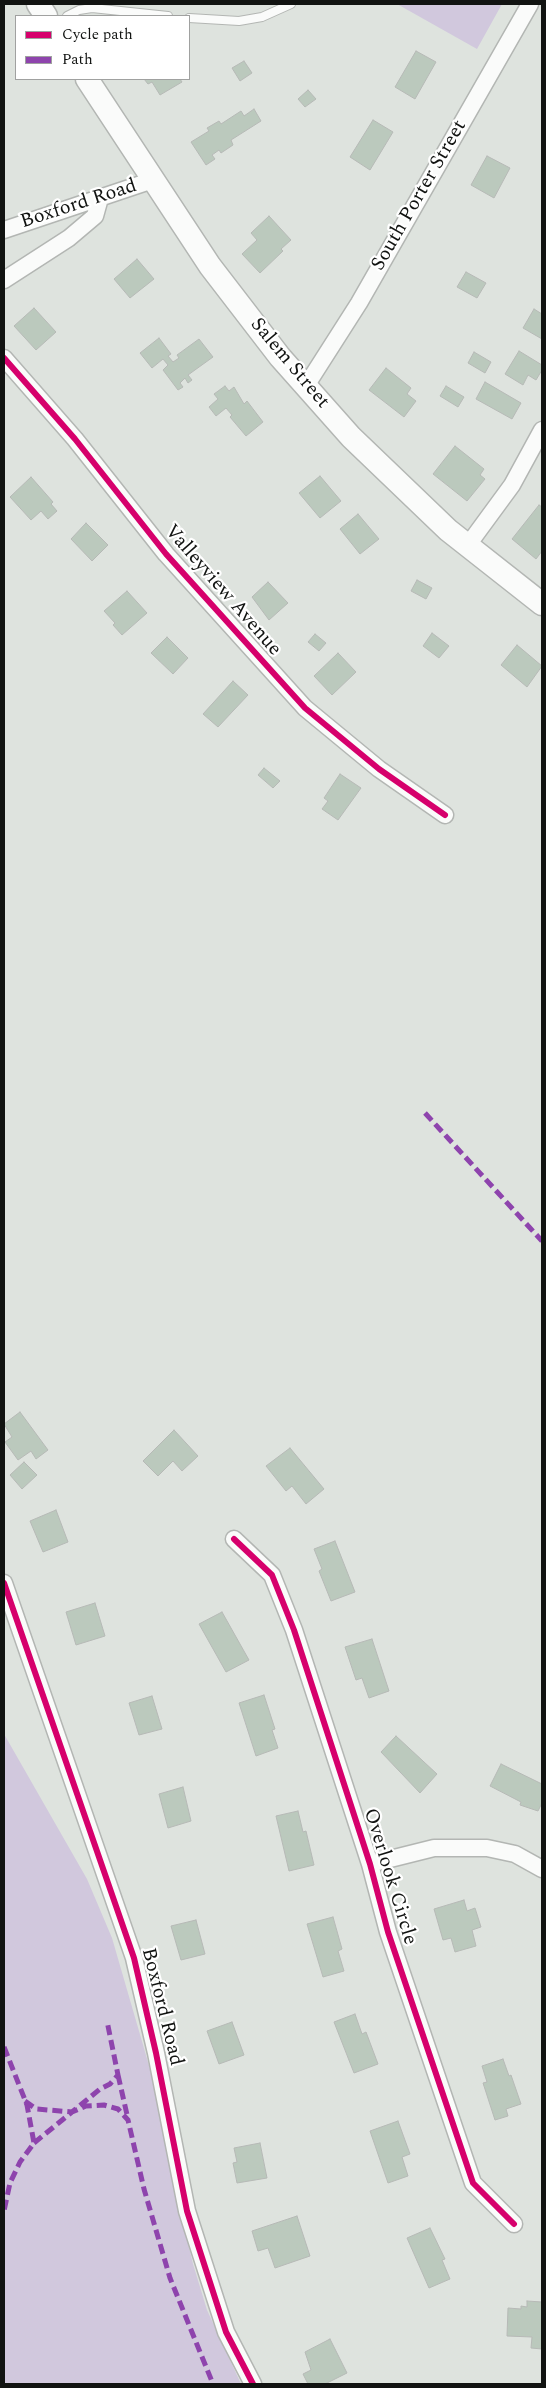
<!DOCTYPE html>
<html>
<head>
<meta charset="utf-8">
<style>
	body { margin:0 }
	#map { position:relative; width:546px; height:2388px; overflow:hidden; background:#dee3de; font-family:Spectral,serif }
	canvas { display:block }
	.frame { position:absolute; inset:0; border:5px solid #111311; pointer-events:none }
	.legend { position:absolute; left:15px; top:15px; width:175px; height:65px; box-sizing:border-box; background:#fff; border:1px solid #a0a1a0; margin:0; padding:6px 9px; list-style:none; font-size:15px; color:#111311 }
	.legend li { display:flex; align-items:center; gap:10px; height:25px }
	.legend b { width:25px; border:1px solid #a0a1a0 }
</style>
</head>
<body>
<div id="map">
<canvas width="546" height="2388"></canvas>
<div class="frame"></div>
<ul class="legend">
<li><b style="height:6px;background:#d6006c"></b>Cycle path</li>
<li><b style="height:6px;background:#8e44ad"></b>Path</li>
</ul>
</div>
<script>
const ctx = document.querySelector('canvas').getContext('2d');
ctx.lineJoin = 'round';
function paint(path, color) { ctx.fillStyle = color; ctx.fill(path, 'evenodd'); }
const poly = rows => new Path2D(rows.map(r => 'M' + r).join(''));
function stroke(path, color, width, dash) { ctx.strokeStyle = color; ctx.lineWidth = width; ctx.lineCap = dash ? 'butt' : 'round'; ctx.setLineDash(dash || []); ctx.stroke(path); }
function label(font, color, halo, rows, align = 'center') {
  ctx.font = font + ' Spectral,serif'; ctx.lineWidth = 4.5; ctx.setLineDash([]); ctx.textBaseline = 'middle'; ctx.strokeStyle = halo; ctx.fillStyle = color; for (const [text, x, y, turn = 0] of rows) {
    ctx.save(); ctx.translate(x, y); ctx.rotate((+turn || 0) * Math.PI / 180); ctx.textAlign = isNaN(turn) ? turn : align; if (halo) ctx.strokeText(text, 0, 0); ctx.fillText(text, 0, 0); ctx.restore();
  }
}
paint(poly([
	[397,4,502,4,477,49],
	[4,1734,87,1879,112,1938,150,2069,170,2149,178,2201,193,2264,207,2310,241,2384,4,2384]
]), '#d1c8dd');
const building = poly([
	[416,51,436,62,415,99,395,87,416,51],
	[244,61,252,73,240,81,232,68,244,61],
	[144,79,180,79,182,82,160,95,152,82,148,84,144,79],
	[308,90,316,99,305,107,298,99,308,90],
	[254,109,261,121,231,140,233,145,221,153,219,150,212,155,215,159,206,165,191,142,209,131,207,128,219,121,221,124,241,111,244,116,254,109],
	[373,120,393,132,370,170,350,157,373,120],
	[487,156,510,168,494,198,471,185,487,156],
	[269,216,291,240,281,249,283,251,260,273,242,254,257,240,251,233,269,216],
	[137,259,154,279,130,298,114,279,137,259],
	[466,272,486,283,477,298,457,287,466,272],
	[34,308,56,332,36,350,14,326,34,308],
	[534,309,542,314,542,339,523,328,534,309],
	[159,338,171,354,168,356,173,362,179,358,177,355,199,339,213,357,188,375,192,380,188,383,185,378,180,383,183,387,178,390,163,370,168,365,163,359,152,368,140,353,159,338],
	[519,351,542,365,542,370,536,380,528,375,523,385,505,374,519,351],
	[474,352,491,362,485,373,468,363,474,352],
	[386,368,411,388,407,394,416,401,404,417,369,390,386,368],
	[485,382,521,403,512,419,476,399,485,382],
	[225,386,229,391,234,387,244,404,247,401,263,422,246,436,230,417,232,415,226,408,216,416,209,407,218,399,214,394,225,386],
	[446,386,464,397,458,407,440,396,446,386],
	[455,446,484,469,480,475,485,479,467,501,433,474,455,446],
	[320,476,341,501,320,518,299,493,320,476],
	[31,477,53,502,51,504,57,511,48,519,41,511,31,520,10,497,31,477],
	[539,505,542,507,542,551,536,559,512,539,539,505],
	[358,514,379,539,360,554,340,529,358,514],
	[86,523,108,545,92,561,71,539,86,523],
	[417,580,432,588,426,599,411,591,417,580],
	[268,582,288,603,269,620,252,597,268,582],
	[127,591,147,613,122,635,113,625,115,623,104,611,127,591],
	[432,633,449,646,439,658,423,646,432,633],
	[315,634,326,643,319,651,308,642,315,634],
	[167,637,188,658,173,674,151,653,167,637],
	[517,645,542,666,527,687,501,665,517,645],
	[338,653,356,672,332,695,314,676,338,653],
	[233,681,248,695,218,727,203,714,233,681],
	[264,768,280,781,273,788,258,775,264,768],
	[340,774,361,788,338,820,322,809,328,801,324,798,340,774],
	[20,1412,48,1450,36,1459,31,1451,18,1460,5,1442,12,1437,4,1424,20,1412],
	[174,1430,198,1456,182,1471,173,1461,158,1476,143,1461,174,1430],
	[290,1448,324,1489,306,1504,292,1486,286,1491,266,1466,290,1448],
	[24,1462,37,1475,22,1489,10,1475,24,1462],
	[56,1510,68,1542,43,1552,30,1521,56,1510],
	[335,1541,355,1592,331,1601,319,1571,322,1569,314,1549,335,1541],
	[95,1603,105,1636,76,1645,66,1612,95,1603],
	[222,1612,249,1660,226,1672,199,1624,222,1612],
	[372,1639,389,1691,369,1698,362,1678,356,1680,345,1647,372,1639],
	[264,1695,275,1729,272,1730,278,1748,256,1756,239,1703,264,1695],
	[152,1696,162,1729,139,1735,129,1703,152,1696],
	[396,1736,437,1774,420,1793,381,1752,396,1736],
	[501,1764,542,1784,542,1803,538,1811,520,1805,521,1802,490,1786,501,1764],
	[183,1787,191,1821,168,1828,159,1794,183,1787],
	[298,1811,303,1832,306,1831,314,1865,289,1871,276,1816,298,1811],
	[464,1900,467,1911,475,1908,481,1927,472,1930,476,1946,455,1952,451,1938,443,1940,434,1909,464,1900],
	[333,1917,342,1949,338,1951,344,1971,323,1977,307,1924,333,1917],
	[196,1920,205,1954,181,1960,171,1926,196,1920],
	[355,2014,362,2034,366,2032,378,2064,354,2073,334,2022,355,2014],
	[232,2022,244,2055,219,2064,207,2031,232,2022],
	[503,2059,509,2076,511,2075,521,2104,506,2109,508,2116,495,2120,483,2083,487,2082,482,2066,503,2059],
	[398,2121,410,2154,402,2157,408,2176,388,2183,370,2131,398,2121],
	[260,2143,267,2178,237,2183,233,2163,237,2162,234,2148,260,2143],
	[297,2216,310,2256,275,2268,268,2248,258,2251,252,2231,297,2216],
	[430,2228,445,2259,442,2260,450,2279,429,2288,407,2238,430,2228],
	[527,2301,542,2302,542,2349,531,2348,532,2337,507,2336,508,2308,521,2309,521,2306,527,2307,527,2301],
	[330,2339,347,2373,325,2384,308,2384,303,2374,311,2370,305,2352,330,2339]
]);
paint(building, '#bbc9bd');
stroke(building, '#b6b9b6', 1);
const service = poly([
	[67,16,79,10,92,8,168,16],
	[189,18,239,21,262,17,291,4]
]);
const minor = poly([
	[4,230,153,180],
	[4,280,69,238,95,216,100,198],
	[4,358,75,439,166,554,305,708,379,769,445,815],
	[306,386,359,303,530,4],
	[468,545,512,485,542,430],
	[234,1539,272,1575,294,1630,370,1864,388,1932,473,2183,514,2224],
	[4,1583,134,1958,156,2053,187,2211,226,2332,253,2384],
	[370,1864,434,1848,487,1848,515,1854,542,1869]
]);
const secondary = poly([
	[38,4,46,16],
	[87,79,210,266,280,357,351,437,448,530,542,604]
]);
stroke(service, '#b3b6b3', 10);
stroke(minor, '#b3b6b3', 19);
stroke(secondary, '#b3b6b3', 25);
stroke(service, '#fafbfa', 8);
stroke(minor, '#fafbfa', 16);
stroke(secondary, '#fafbfa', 22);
stroke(poly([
	[425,1113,542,1241],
	[4,2047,27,2105,34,2143,20,2162,10,2183,4,2211],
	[118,2075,128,2119],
	[25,2101,36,2109,72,2112,100,2089,110,2084,118,2075,107,2021],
	[34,2143,72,2112,86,2106,104,2105,118,2109,128,2120,144,2189,170,2278,213,2384]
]), '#8e44ad', 5, [10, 5]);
stroke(poly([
	[4,358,75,439,166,554,305,708,379,769,445,815],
	[234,1539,272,1575,294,1630,370,1864,388,1932,473,2183,514,2224],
	[4,1583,134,1958,156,2053,187,2211,226,2332,253,2384]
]), '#d6006c', 6);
label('20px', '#111311', '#fff', [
	["South Porter Street",420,196,-60],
	["Boxford Road",79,205,-18],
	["Salem Street",289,364,50],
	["Valleyview Avenue",222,591,49],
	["Overlook Circle",389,1877,73],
	["Boxford Road",161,2007,76]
]);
</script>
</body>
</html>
